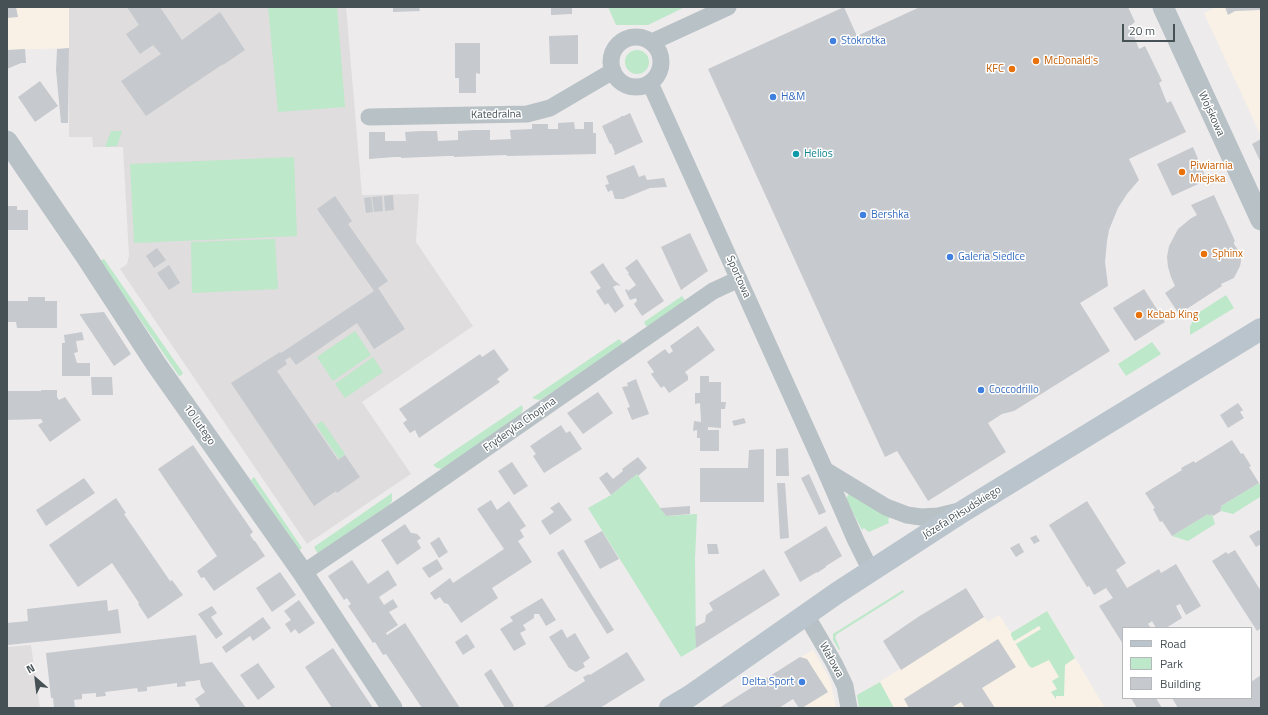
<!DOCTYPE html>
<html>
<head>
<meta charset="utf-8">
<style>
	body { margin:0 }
	#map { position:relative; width:1268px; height:715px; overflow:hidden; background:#eeebec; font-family:"Titillium Web",sans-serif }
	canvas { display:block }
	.frame { position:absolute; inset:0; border:8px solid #465156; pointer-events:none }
	.legend { position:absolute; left:1122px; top:627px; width:130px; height:72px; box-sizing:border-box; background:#fff; border:1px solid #b5b9bb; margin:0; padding:5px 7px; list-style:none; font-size:12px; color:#465156 }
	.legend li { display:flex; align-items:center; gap:8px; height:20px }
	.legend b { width:20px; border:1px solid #b5b9bb }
	.north { position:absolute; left:16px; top:659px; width:40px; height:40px; -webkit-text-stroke:3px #fff; paint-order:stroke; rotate:332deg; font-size:11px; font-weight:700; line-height:16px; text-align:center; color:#465156 }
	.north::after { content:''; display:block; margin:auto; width:14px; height:18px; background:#465156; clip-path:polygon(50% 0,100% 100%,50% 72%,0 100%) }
	.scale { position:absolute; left:1122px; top:24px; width:53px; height:18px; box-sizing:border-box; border:2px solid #465156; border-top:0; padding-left:5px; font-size:12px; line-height:14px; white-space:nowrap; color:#465156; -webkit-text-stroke:3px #fff; paint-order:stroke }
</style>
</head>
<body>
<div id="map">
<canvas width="1268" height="715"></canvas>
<div class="frame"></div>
<ul class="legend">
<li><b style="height:5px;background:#b9c4cc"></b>Road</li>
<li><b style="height:11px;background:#bde8c9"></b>Park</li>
<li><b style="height:11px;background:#c6c9cd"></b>Building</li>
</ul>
<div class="north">N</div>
<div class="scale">20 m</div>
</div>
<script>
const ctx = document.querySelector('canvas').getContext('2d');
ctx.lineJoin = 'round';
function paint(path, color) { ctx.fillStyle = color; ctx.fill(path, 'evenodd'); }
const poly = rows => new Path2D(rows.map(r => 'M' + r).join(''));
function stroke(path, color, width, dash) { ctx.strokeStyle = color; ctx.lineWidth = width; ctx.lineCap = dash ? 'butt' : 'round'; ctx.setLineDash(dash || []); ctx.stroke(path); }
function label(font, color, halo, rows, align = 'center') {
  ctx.font = font + ' "Titillium Web",sans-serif'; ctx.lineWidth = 3; ctx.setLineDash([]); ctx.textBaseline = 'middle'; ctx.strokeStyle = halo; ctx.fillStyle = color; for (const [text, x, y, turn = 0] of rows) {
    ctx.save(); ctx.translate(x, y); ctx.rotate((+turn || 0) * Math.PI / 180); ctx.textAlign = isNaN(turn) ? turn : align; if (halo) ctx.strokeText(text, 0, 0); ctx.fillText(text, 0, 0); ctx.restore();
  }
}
paint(poly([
	[7,7,69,7,69,48,7,50],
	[1217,7,1261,7,1261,136,1204,13],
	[1047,611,1105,708,864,708,863,692,984,617,988,622,999,615,1011,633],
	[813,650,828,676,831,683,836,708,799,708,776,672]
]), '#f9f1e5');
paint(poly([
	[69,7,346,7,362,195,419,194,416,242,473,326,362,402,411,474,307,544,120,269,127,264,129,256,123,147,93,147,92,137,69,137],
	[31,645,40,708,7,708,7,647]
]), '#dfdddd');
paint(poly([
	[268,7,337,7,345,107,278,112],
	[608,7,685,7,648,25,616,25],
	'625 62a12 12 0 1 1 24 0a12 12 0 1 1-24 0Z',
	[111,131,122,131,117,146,105,147],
	[294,157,297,236,134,243,130,164],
	[275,239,278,289,192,293,191,242],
	[104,259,183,373,182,375,179,376,100,261],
	[1226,295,1234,308,1190,335,1190,327,1195,315],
	[682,296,686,302,649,327,646,326,644,322],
	[355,331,371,355,333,381,317,357],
	[619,339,623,343,622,345,542,399,539,400,532,398],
	[1152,342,1161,354,1126,376,1118,364],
	[373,357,383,372,345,398,335,384],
	[522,405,523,409,520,415,442,469,437,468,433,465],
	[322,421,345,454,339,459,316,425],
	[637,474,666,516,697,514,695,559,696,648,681,657,588,508,611,495],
	[254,477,302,548,299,550,251,480],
	[1259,483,1261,487,1260,497,1233,514,1221,511,1220,509,1222,508,1221,506],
	[392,493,392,501,389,505,318,554,314,547],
	[849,494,890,517,888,520,889,523,869,532,866,530,864,528,862,530,846,499,848,495],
	[1208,514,1209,516,1212,514,1215,524,1188,541,1172,536],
	[903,590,904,592,837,634,835,637,840,649,839,650,833,640,833,634],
	[1047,611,1075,658,1065,665,1064,696,1056,696,1056,699,1051,692,1057,689,1052,681,1059,677,1049,660,1032,668,1029,666,1016,644,1041,629,1039,626,1014,641,1011,635,1011,633],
	[880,682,894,708,859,708,857,695]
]), '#bde8c9');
paint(poly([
	[7,7,16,7,18,17,7,18],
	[127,7,160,7,182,40,220,12,245,50,223,65,223,64,146,116,121,81,161,54,153,45,140,54,126,34,139,25],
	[393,7,419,7,420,11,393,12],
	[551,7,572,7,572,14,551,15],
	[844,7,857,36,920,7,1128,7,1135,22,1130,26,1139,49,1145,46,1162,81,1159,83,1167,103,1171,101,1186,132,1129,159,1139,180,1127,194,1118,208,1109,230,1107,241,1105,262,1108,286,1080,303,1110,351,1014,411,1002,414,988,423,1006,452,928,501,897,451,885,457,859,401,708,69],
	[1225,7,1261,7,1261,10,1235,11,1228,15],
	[578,35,578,64,550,64,549,36],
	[455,43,480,43,480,74,476,73,476,93,459,93,459,78,455,78],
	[69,48,68,123,61,123,56,70,57,49],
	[25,49,26,63,21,63,7,69,7,50],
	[40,81,58,106,35,122,18,97],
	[630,113,643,142,615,155,614,153,615,153,611,143,610,144,602,126,621,117,621,116,624,116],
	[574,122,575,129,584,129,584,122,593,122,593,133,596,133,596,154,507,156,506,155,454,157,454,156,447,156,401,158,401,157,395,157,369,159,369,132,385,132,385,141,406,141,405,132,421,131,437,131,438,141,458,140,458,131,474,130,490,130,490,140,511,139,510,130,532,129,532,124,548,124,548,129,558,129,558,123],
	[1261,139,1261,163,1252,144],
	[1193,147,1207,180,1172,196,1157,164],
	[634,165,639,177,645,175,647,180,664,178,667,187,650,188,623,199,615,199,612,190,608,192,605,185,609,184,606,176],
	[393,195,394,210,385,211,384,196],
	[1214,195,1235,241,1234,242,1234,244,1240,253,1241,261,1240,266,1234,278,1221,284,1222,286,1179,314,1165,293,1175,286,1171,277,1168,267,1167,257,1169,246,1178,229,1190,219,1197,215,1191,205],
	[335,196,352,221,348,224,388,281,378,288,405,329,374,349,357,323,296,365,290,357,285,360,287,364,277,371,338,460,345,455,360,477,337,493,336,491,314,506,231,383,280,352,281,353,374,291,317,209],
	[382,196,383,211,374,212,372,197],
	[371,197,373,212,366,213,364,198],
	[7,206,17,206,17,210,28,210,28,230,7,230],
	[690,233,708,271,681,290,661,247],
	[157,248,166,260,154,268,146,256],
	[637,259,664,301,642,316,634,304,637,301,636,298,630,300,625,290,627,289,628,291,636,285,628,274,629,273,625,268],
	[603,263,614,280,621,286,617,285,613,287,624,306,615,313,608,303,605,305,596,291,601,288,590,272],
	[169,265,180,283,169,290,157,273],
	[1144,289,1165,322,1135,341,1113,308],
	[28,297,45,297,45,301,57,301,57,328,17,328,16,322,7,322,7,301,28,301],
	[104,312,131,354,114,366,80,315,80,314],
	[698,326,715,350,685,372,688,376,688,380,669,393,664,386,661,388,651,374,654,372,647,362,665,349,669,354,673,351,670,346],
	[82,332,84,340,76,341,78,352,74,353,77,363,90,363,90,376,62,376,62,343,65,343,64,335],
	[494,349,509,370,497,379,500,382,419,438,415,430,410,433,403,423,407,420,399,409,480,354,482,357],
	[700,376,709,376,709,382,721,382,721,402,726,402,725,409,721,409,721,428,708,427,708,430,719,430,719,451,700,451,700,438,697,438,697,430,693,431,694,421,701,422,700,403,695,404,695,393,700,393],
	[91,377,112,377,113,395,92,395],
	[636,379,649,414,632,420,627,408,630,407,622,387,628,386,627,383],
	[41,390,57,390,57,397,59,400,65,397,81,420,50,442,38,425,43,422,41,419,7,420,7,391,41,391],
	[598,392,613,413,583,434,567,413],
	[1238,403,1243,410,1240,412,1244,418,1228,428,1220,415],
	[744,418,746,423,734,426,732,421],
	[561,425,566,433,570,431,582,449,544,473,533,456,536,454,530,446],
	[1232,440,1241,454,1243,453,1251,466,1249,467,1259,483,1221,506,1222,508,1220,509,1221,511,1213,516,1212,514,1209,516,1208,514,1172,536,1162,521,1160,522,1153,509,1155,508,1145,493,1182,470,1181,468,1194,461,1195,463],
	[193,445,253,532,250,535,254,541,255,541,265,556,214,591,204,577,201,578,197,571,217,556,158,469],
	[788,448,789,476,776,476,776,449],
	[764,449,764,502,700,502,700,468,748,468,749,450],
	[638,457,647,468,638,476,637,474,611,495,599,478,607,472,613,479,623,471,622,469],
	[512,462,528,486,514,495,498,471],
	[809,474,826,512,819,515,801,478],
	[84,478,95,493,46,526,36,510],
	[777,483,785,483,789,538,780,539],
	[116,498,126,513,124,514,170,581,172,580,183,595,148,619,138,604,139,603,112,563,78,587,49,545],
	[491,500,497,510,509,501,526,526,520,530,524,537,518,541,532,562,492,588,498,598,461,623,448,604,444,603,440,597,435,600,430,593,450,578,453,583,504,549,477,509],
	[1087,501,1126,563,1116,570,1127,588,1159,569,1161,573,1176,564,1201,606,1186,615,1180,604,1176,606,1182,618,1166,628,1156,628,1152,621,1148,624,1151,628,1123,628,1123,644,1099,606,1113,598,1106,588,1094,595,1089,586,1087,587,1049,525],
	[559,502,572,520,550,535,541,521,554,512,550,508],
	[690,506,690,514,666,516,660,508],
	[405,524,411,533,413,533,417,534,421,538,417,541,421,548,397,565,381,540],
	[826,526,842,556,826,566,826,567,817,573,817,572,800,582,784,552],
	[1259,530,1261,533,1261,544,1256,547,1249,536],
	[602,531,619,559,600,569,584,541],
	[1036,535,1040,541,1034,544,1030,538],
	[439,537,448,552,439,558,430,543],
	[1019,543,1024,552,1016,557,1010,548],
	[707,544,717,544,719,554,708,554],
	[563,549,614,630,607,634,557,553],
	[1235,550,1261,591,1261,628,1257,631,1212,561,1226,552,1228,554],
	[437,559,443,569,429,578,422,568],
	[352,560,368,584,388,570,397,585,379,597,384,605,393,599,398,607,389,612,398,625,386,633,387,635,405,623,460,708,422,708,386,654,383,655,375,642,373,643,348,606,351,604,347,598,344,600,328,576],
	[764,569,780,595,696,648,695,627,705,622,706,615,713,610,709,603],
	[280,572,296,595,272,612,256,588],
	[966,588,984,617,901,670,883,641,918,617],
	[542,598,556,620,546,626,539,614,534,614,534,618,523,625,526,630,520,633,526,644,514,651,500,629,513,621,510,617],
	[107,600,108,611,118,609,121,633,8,645,7,623,28,621,27,609],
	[299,600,315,623,299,634,295,629,291,633,285,624,291,620,284,611],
	[212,606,217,613,211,617,223,634,216,639,198,614],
	[263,617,271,628,253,641,250,636,226,653,222,647],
	[562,629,567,638,575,633,590,658,583,663,585,667,576,672,569,668,549,637],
	[467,634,475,647,463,655,455,642],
	[196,635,200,664,212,662,246,708,200,708,199,707,200,706,195,699,205,692,201,686,200,680,185,682,186,686,177,687,177,683,147,687,147,691,138,692,137,688,105,692,106,696,96,697,96,693,82,694,82,699,74,700,75,708,54,708,53,698,51,698,46,653],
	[998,639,1016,667,982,688,995,708,965,708,961,702,951,708,909,708,904,699],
	[333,648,373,708,332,708,305,667],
	[627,652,645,680,600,708,542,708,585,681,583,677,589,674,590,675],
	[800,657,807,659,828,692,802,708,799,708,793,699,779,708,719,708],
	[258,663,275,687,258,700,240,675],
	[491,669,514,706,511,708,505,708,484,674],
	[1261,675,1261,708,1178,708,1172,698,1251,698,1251,682],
	[1131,698,1156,698,1162,708,1137,708]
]), '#c6c9cd');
stroke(poly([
	'611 62a25 25 0 1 1 50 0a25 25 0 1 1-50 0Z',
	[652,42,728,7],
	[650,83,825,470,856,541,871,571],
	[369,117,527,114,550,108,613,71],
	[825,470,886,507,907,515,921,517,938,516,959,511],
	[303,573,407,503,713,291,739,279],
	[806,615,834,663,845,686,849,708]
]), '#b8c1c6', 17);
stroke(poly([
	[1163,7,1261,220],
	[7,141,85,255,156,364,303,573,392,708]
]), '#b8c1c6', 21);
stroke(poly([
	[670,708,690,696,837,593,965,510,1261,329]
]), '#b9c4cc', 22);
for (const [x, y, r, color] of [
	[833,41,4,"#3f7fe0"],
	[1036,61,4,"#e8710a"],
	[1012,69,4,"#e8710a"],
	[773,97,4,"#3f7fe0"],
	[796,154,4,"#0f9aa8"],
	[1182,172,4,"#e8710a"],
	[863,215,4,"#3f7fe0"],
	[1204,254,4,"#e8710a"],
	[950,257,4,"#3f7fe0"],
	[1139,315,4,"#e8710a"],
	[981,390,4,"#3f7fe0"],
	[802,682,4,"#3f7fe0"]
]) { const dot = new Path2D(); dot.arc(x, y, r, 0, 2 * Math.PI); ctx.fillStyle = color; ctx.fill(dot); stroke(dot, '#fff', 1.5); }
label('11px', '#366cbe', '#fff', [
	["Stokrotka",841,41],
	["H&M",781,97],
	["Bershka",871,215],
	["Galeria Siedlce",958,257],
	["Coccodrillo",989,390],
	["Delta Sport",794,682,"right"]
], 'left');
label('11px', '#c56008', '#fff', [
	["McDonald's",1044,61],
	["KFC",1004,69,"right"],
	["Piwiarnia",1190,166],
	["Miejska",1190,179],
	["Sphinx",1212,254],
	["Kebab King",1147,315]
], 'left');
label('11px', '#465156', '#fff', [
	["Wojskowa",1211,114,65],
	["Katedralna",496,115,-1],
	["Sportowa",738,277,66],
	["10 Lutego",199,425,55],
	["Fryderyka Chopina",520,425,-35],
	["Józefa Piłsudskiego",962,513,-32],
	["Wałowa",831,660,61]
]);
label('11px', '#0d838f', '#fff', [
	["Helios",804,154]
], 'left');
</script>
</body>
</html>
